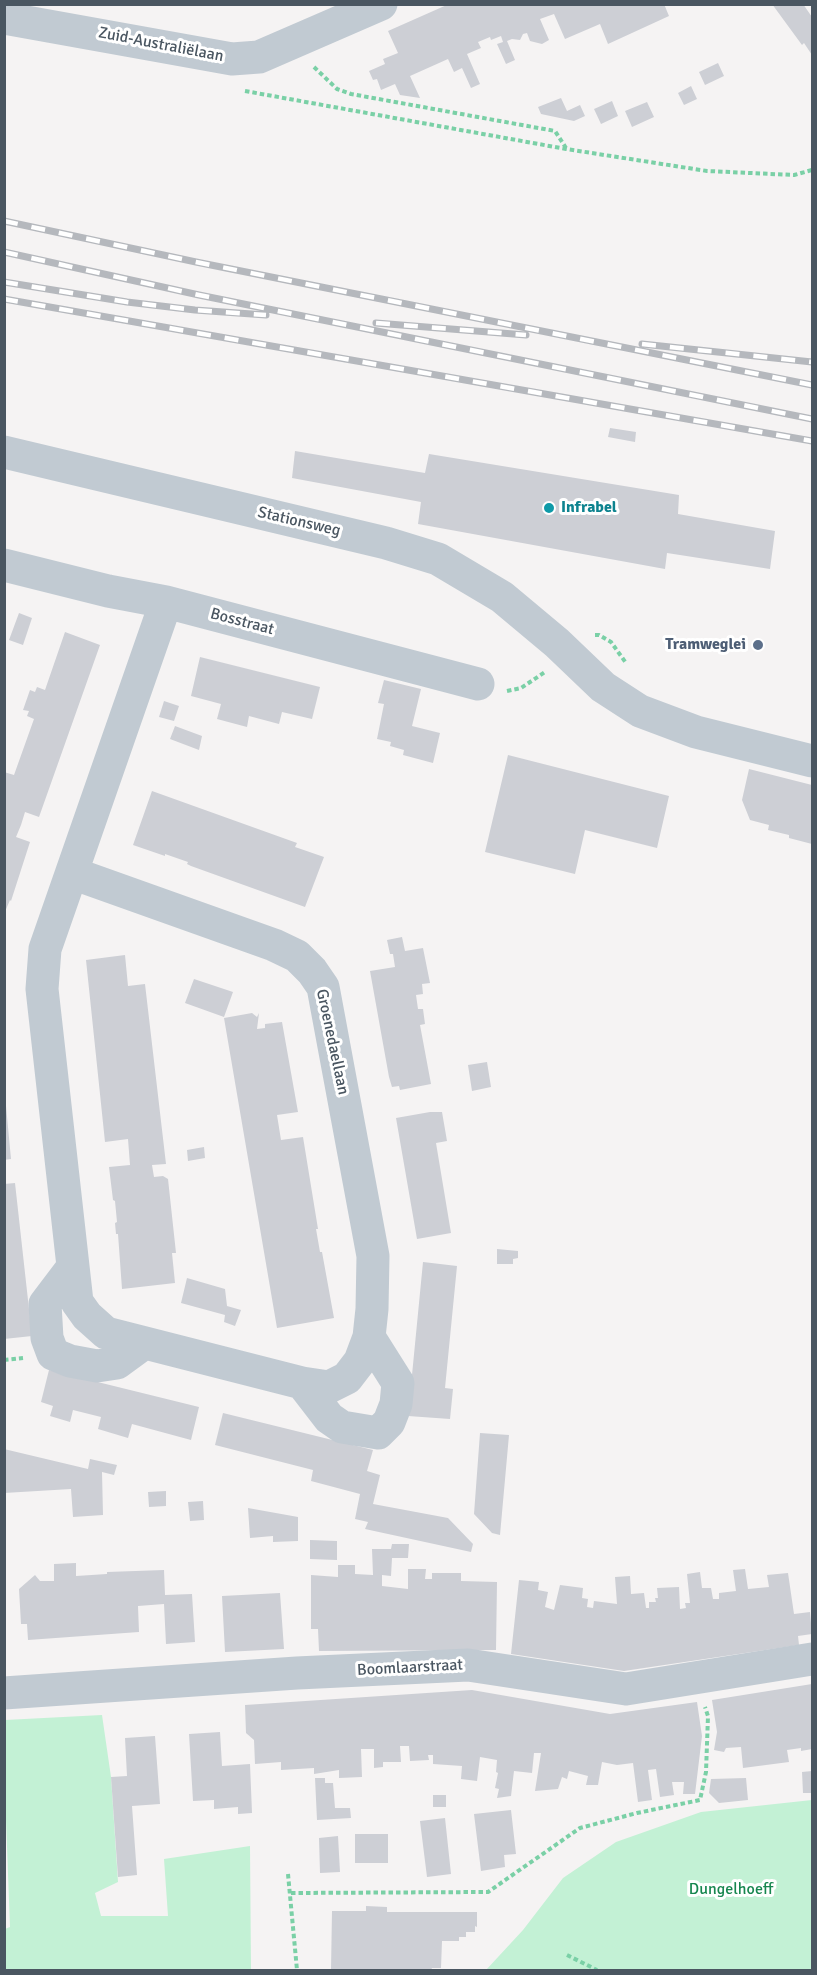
<!DOCTYPE html>
<html>
<head>
<meta charset="utf-8">
<style>
	body { margin:0 }
	#map { position:relative; width:817px; height:1975px; overflow:hidden; background:#f5f3f3; font-family:Signika,sans-serif }
	canvas { display:block }
	.frame { position:absolute; inset:0; border:6px solid #4a5661; pointer-events:none }
</style>
</head>
<body>
<div id="map">
<canvas width="817" height="1975"></canvas>
<div class="frame"></div>
</div>
<script>
const ctx = document.querySelector('canvas').getContext('2d');
ctx.lineJoin = 'round';
function paint(path, color) { ctx.fillStyle = color; ctx.fill(path, 'evenodd'); }
const poly = rows => new Path2D(rows.map(r => 'M' + r).join(''));
function stroke(path, color, width, dash) { ctx.strokeStyle = color; ctx.lineWidth = width; ctx.lineCap = dash ? 'butt' : 'round'; ctx.setLineDash(dash || []); ctx.stroke(path); }
function label(font, color, halo, rows, align = 'center') {
  ctx.font = font + ' Signika,sans-serif'; ctx.lineWidth = 6; ctx.setLineDash([]); ctx.textBaseline = 'middle'; ctx.strokeStyle = halo; ctx.fillStyle = color; for (const [text, x, y, turn = 0] of rows) {
    ctx.save(); ctx.translate(x, y); ctx.rotate((+turn || 0) * Math.PI / 180); ctx.textAlign = isNaN(turn) ? turn : align; if (halo) ctx.strokeText(text, 0, 0); ctx.fillText(text, 0, 0); ctx.restore();
  }
}
paint(poly([
	[102,1715,111,1777,118,1882,95,1893,101,1916,168,1916,164,1859,250,1846,251,1970,5,1970,5,1929,10,1927,5,1793,5,1720],
	[812,1800,812,1970,486,1970,523,1930,563,1878,616,1842,701,1812]
]), '#c3f1d5');
paint(poly([
	[449,4,664,4,669,16,608,44,600,24,565,39,554,14,540,19,549,40,542,44,530,41,527,33,523,34,520,40,512,39,507,41,515,60,506,64,497,44,503,42,501,36,491,40,490,37,478,42,481,48,467,54,480,84,471,88,462,68,454,72,448,59,410,76,420,98,400,95,395,84,381,90,377,79,373,80,369,71,385,64,383,59,398,53,388,31],
	[772,4,803,4,812,17,812,55,804,43,802,45],
	[718,63,724,76,705,85,699,72],
	[691,86,697,99,684,105,678,93],
	[561,98,567,111,580,105,585,116,574,121,541,114,538,107],
	[612,101,618,116,601,124,594,109],
	[647,102,654,117,632,127,625,111],
	[610,428,636,432,635,442,608,437],
	[295,451,425,473,429,454,679,495,678,514,775,531,770,569,667,553,665,569,418,524,421,502,292,478],
	[19,613,32,618,23,645,9,640],
	[65,632,100,645,39,817,25,812,21,825,16,837,30,842,11,901,10,900,4,914,4,772,14,775,34,719,27,716,29,711,23,710,30,690,35,692,37,687,45,690],
	[200,657,320,687,312,719,282,712,279,724,249,716,247,727,217,719,221,704,191,696],
	[384,680,421,689,412,726,440,733,433,763,403,755,404,750,390,746,391,742,377,739,384,704,378,703],
	[164,701,179,706,174,721,159,717],
	[175,726,202,736,199,750,170,739],
	[508,755,669,796,657,848,585,830,575,874,485,852],
	[749,769,812,785,812,844,789,838,789,835,768,830,769,825,750,820,742,800],
	[152,791,297,843,295,847,324,857,305,907,191,866,187,864,188,862,165,854,165,856,133,845],
	[402,937,405,951,423,948,430,983,422,984,423,994,416,995,418,1009,423,1009,425,1024,420,1025,431,1084,400,1090,399,1086,392,1087,389,1077,370,971,395,967,393,954,390,954,387,940],
	[125,955,128,986,145,984,166,1164,152,1165,154,1177,163,1176,168,1179,176,1253,172,1253,175,1283,122,1289,118,1234,116,1234,115,1223,117,1222,115,1201,113,1200,109,1167,130,1165,128,1139,105,1142,86,960],
	[194,979,233,992,224,1017,185,1003],
	[252,1013,257,1017,259,1013,257,1029,265,1028,265,1024,282,1022,298,1112,277,1115,281,1140,303,1137,318,1229,316,1229,320,1252,322,1252,334,1318,277,1328,224,1018],
	[487,1062,491,1087,472,1091,468,1065],
	[4,1106,6,1106,11,1159,4,1160],
	[430,1112,442,1112,447,1141,436,1143,451,1233,417,1239,396,1118],
	[204,1147,205,1158,188,1161,187,1150],
	[15,1183,32,1336,4,1339,4,1184],
	[497,1249,518,1251,518,1258,513,1259,513,1264,497,1264],
	[423,1262,457,1266,445,1388,453,1389,450,1419,408,1416],
	[187,1278,225,1289,227,1306,241,1310,235,1326,224,1322,225,1315,181,1303],
	[49,1370,199,1407,191,1440,132,1424,128,1438,98,1429,101,1417,73,1410,70,1422,50,1416,53,1406,41,1402],
	[223,1413,373,1450,367,1471,380,1475,373,1504,448,1518,473,1544,471,1552,365,1529,368,1522,355,1519,360,1494,311,1481,313,1470,215,1445],
	[480,1433,509,1435,500,1535,492,1533,474,1514],
	[4,1449,88,1469,90,1459,117,1465,114,1475,102,1472,103,1515,73,1517,71,1489,4,1493],
	[166,1491,166,1506,149,1507,148,1492],
	[203,1501,204,1520,190,1521,188,1502],
	[248,1508,298,1517,298,1541,273,1542,273,1536,250,1538],
	[310,1540,337,1541,337,1560,310,1559],
	[392,1544,409,1544,408,1558,392,1558,391,1576,382,1575,382,1586,408,1589,408,1569,426,1569,425,1579,432,1579,432,1573,461,1573,461,1581,497,1582,496,1650,319,1651,318,1629,311,1629,311,1575,338,1577,338,1565,355,1565,355,1574,373,1575,372,1549,391,1549],
	[76,1563,76,1576,107,1574,107,1572,164,1570,165,1595,192,1594,195,1642,166,1644,164,1604,138,1606,139,1632,28,1640,27,1624,21,1624,19,1589,35,1575,40,1581,54,1581,54,1564],
	[745,1569,748,1589,769,1587,767,1575,788,1573,794,1614,810,1612,812,1634,798,1636,799,1645,624,1671,511,1654,519,1580,539,1582,538,1590,548,1592,545,1607,554,1610,560,1585,583,1588,582,1598,588,1599,587,1607,593,1608,594,1601,617,1604,615,1577,630,1576,631,1594,644,1593,646,1608,649,1608,649,1602,656,1602,655,1598,658,1598,657,1588,679,1587,680,1609,686,1608,685,1603,690,1603,687,1574,700,1572,702,1588,711,1588,713,1599,719,1599,719,1593,736,1591,733,1570],
	[280,1593,284,1649,225,1652,222,1596],
	[812,1684,812,1749,801,1751,801,1748,787,1750,789,1762,743,1768,741,1747,726,1748,724,1752,714,1750,717,1732,712,1700],
	[472,1690,610,1714,697,1702,702,1736,695,1794,683,1794,684,1782,672,1782,674,1795,660,1797,656,1769,648,1770,652,1800,638,1802,633,1763,617,1765,602,1762,598,1785,586,1785,588,1776,569,1771,567,1779,562,1777,558,1789,535,1791,541,1753,534,1753,532,1773,514,1771,511,1796,497,1798,499,1789,495,1788,498,1773,496,1772,497,1760,480,1757,477,1781,461,1779,462,1766,433,1764,433,1755,428,1755,429,1760,410,1761,409,1746,400,1746,401,1762,383,1762,383,1767,374,1768,374,1749,361,1749,362,1777,339,1778,339,1770,314,1774,314,1768,281,1770,281,1762,255,1764,254,1740,246,1733,245,1705],
	[220,1732,222,1766,250,1764,252,1813,238,1814,238,1807,214,1809,214,1800,193,1801,189,1734],
	[155,1736,160,1804,132,1806,137,1875,118,1877,111,1777,127,1776,125,1738],
	[812,1771,812,1793,803,1793,802,1772],
	[315,1778,325,1778,325,1783,333,1783,335,1808,350,1808,351,1818,317,1820],
	[746,1778,748,1800,719,1803,709,1793,711,1779],
	[433,1795,446,1795,446,1807,433,1807],
	[511,1810,516,1854,504,1855,505,1867,481,1871,474,1814],
	[445,1818,451,1874,427,1877,420,1821],
	[355,1834,388,1834,388,1863,355,1863],
	[338,1836,340,1872,320,1873,319,1838],
	[366,1906,387,1907,387,1912,477,1912,477,1927,475,1926,475,1932,466,1932,466,1937,459,1937,459,1941,442,1941,441,1968,432,1968,431,1970,331,1970,332,1911,366,1911]
]), '#cdcfd5');
stroke(poly([
	[314,67,337,89,351,94,555,131,566,148],
	[245,91,566,149,707,171,794,175,812,170],
	[595,635,599,635,611,642,626,663],
	[507,691,521,688,545,672],
	[4,1360,23,1358],
	[288,1874,297,1970],
	[291,1893,488,1892,580,1828,637,1813,700,1800,706,1772,708,1716,705,1707],
	[567,1955,597,1970]
]), '#7ad0a6', 4, [4.5, 3]);
stroke(poly([
	[4,18,232,59,259,57,381,4],
	[4,565,108,591,166,602,478,684],
	[72,873,274,945,297,956,312,971,323,987,373,1256,372,1309,369,1337,360,1361,347,1378,329,1387,302,1383,106,1333,87,1316,77,1302,42,989,45,949,166,602],
	[73,1267,45,1304,47,1338,53,1354,70,1361,97,1366,117,1363,143,1344],
	[302,1383,329,1418,342,1427,378,1433,389,1422,396,1404,398,1383,369,1337],
	[4,1693,297,1673,468,1665,626,1689,812,1659]
]), '#c1cad2', 33);
stroke(poly([
	[4,452,386,543,438,559,502,597,557,643,603,687,640,711,696,732,812,761]
]), '#c1cad2', 33);
const rail = poly([
	[4,221,196,262,812,385],
	[4,252,199,295,812,419],
	[4,282,127,302,195,310,266,315],
	[4,299,812,441],
	[376,323,526,335],
	[642,344,812,362]
]);
stroke(rail, '#b5b8bd', 7);
stroke(rail, '#fff', 4.5, [14]);
for (const [x, y, r, color] of [
	[549,508,6,"#0f9aa8"],
	[758,645,6,"#5c6f8a"]
]) { const dot = new Path2D(); dot.arc(x, y, r, 0, 2 * Math.PI); ctx.fillStyle = color; ctx.fill(dot); stroke(dot, '#fff', 2); }
label('16px', '#4a5661', '#fff', [
	["Zuid-Australiëlaan",161,45,11],
	["Stationsweg",299,522,13],
	["Bosstraat",242,622,15],
	["Groenedaellaan",332,1042,78],
	["Boomlaarstraat",410,1668,-3]
]);
label('bold 16px', '#0d838f', '#fff', [
	["Infrabel",561,508]
], 'left');
label('bold 16px', '#4e5e75', '#fff', [
	["Tramweglei",746,645]
], 'right');
label('16px', '#17864f', '#fff', [
	["Dungelhoeff",731,1890]
]);
</script>
</body>
</html>
